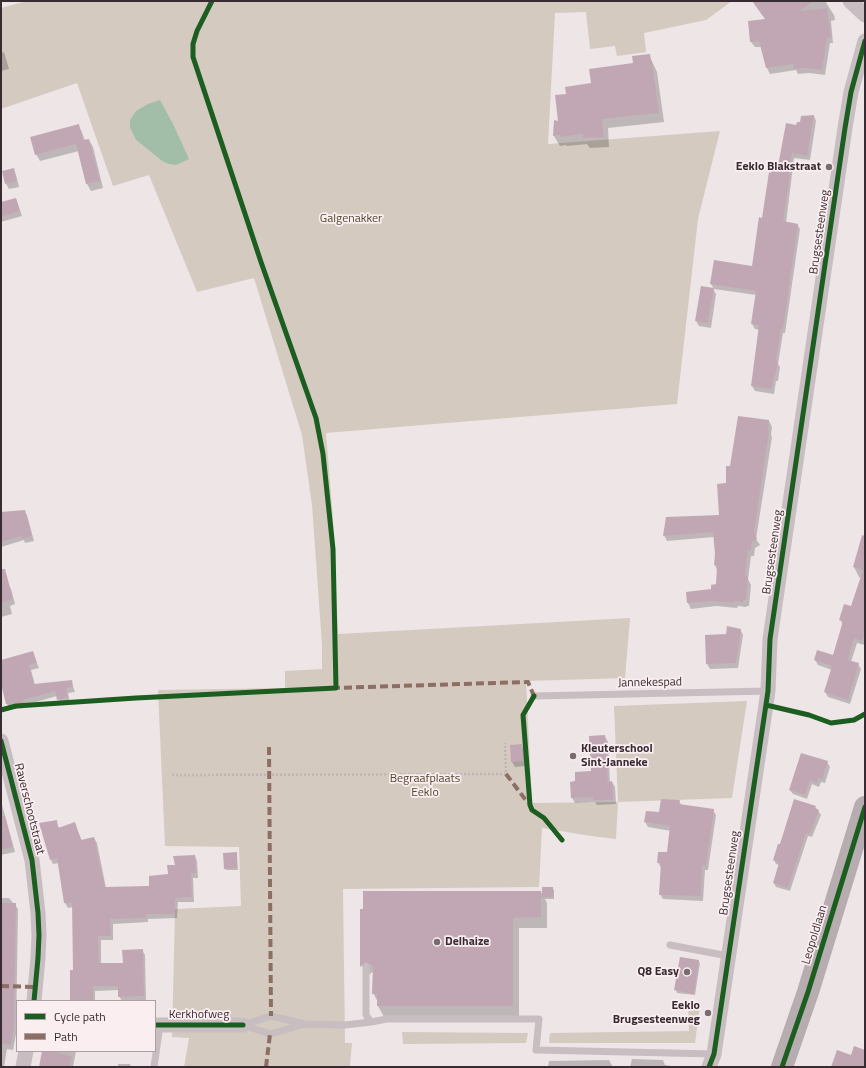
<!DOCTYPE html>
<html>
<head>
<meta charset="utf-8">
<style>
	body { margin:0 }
	#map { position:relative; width:866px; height:1068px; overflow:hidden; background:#eee5e7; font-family:"Titillium Web",sans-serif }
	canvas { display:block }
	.frame { position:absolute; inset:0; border:2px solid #392b32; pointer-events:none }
	.legend { position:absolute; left:16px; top:1000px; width:140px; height:52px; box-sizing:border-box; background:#faeef0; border:1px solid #ada0a4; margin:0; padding:5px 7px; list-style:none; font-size:12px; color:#392b32 }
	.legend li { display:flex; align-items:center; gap:8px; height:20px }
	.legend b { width:20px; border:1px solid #ada0a4 }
</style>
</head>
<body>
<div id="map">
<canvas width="866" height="1068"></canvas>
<div class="frame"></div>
<ul class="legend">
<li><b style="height:5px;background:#1b5e20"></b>Cycle path</li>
<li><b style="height:5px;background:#8d6e63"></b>Path</li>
</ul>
</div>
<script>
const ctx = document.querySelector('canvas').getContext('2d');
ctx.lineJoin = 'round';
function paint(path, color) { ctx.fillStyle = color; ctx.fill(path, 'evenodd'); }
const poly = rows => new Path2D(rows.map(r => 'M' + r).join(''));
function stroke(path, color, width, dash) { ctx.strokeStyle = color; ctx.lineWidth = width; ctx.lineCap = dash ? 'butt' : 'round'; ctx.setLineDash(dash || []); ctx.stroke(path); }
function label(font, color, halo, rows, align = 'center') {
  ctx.font = font + ' "Titillium Web",sans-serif'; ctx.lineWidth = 3.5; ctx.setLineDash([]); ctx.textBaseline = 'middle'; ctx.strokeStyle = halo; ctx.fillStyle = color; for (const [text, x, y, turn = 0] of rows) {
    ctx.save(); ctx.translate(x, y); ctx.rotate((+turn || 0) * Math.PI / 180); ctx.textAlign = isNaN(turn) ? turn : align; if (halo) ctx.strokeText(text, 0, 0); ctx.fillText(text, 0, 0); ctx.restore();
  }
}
paint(poly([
	[27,1,732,1,706,20,644,33,646,52,617,56,615,46,590,49,586,12,555,13,548,144,720,131,698,219,677,404,326,433,333,519,338,634,630,618,625,678,526,681,532,803,618,802,614,706,747,701,732,798,618,802,616,839,591,836,542,828,539,887,343,889,345,1043,352,1043,350,1067,184,1067,189,1038,172,1037,175,909,241,906,239,847,165,846,158,690,285,688,285,671,322,669,322,645,312,505,302,435,254,278,197,292,149,175,113,186,77,83,1,109,1,8],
	[130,128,162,161,136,140],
	[688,1003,700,1005,695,1043,549,1043,550,1033,689,1031],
	[402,1032,528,1033,526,1043,403,1044]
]), '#d5cac0');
paint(poly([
	[160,100,174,126,189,159,176,165,169,164,162,161,136,140,130,128,130,120,136,111,148,104]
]), '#a2bea8');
paint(poly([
	[753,1,825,1,834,15,835,20,831,21,833,43,830,43,825,75,809,73,798,74,796,70,770,74,767,68,762,47,755,47,751,42,766,20],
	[4,52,9,69,1,71,1,53],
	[649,55,657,72,664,122,608,128,609,147,590,148,587,144,567,146,566,145,560,146,554,136,555,122,559,122,567,95,634,64],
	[814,116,816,121,810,160,794,158,786,223,797,224,800,229,785,333,783,333,778,364,780,367,778,381,776,381,774,394,755,391,752,386,760,330,755,329,752,324,756,295,714,289,711,284,753,267,772,174,779,167,797,126],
	[78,125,82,132,85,141,89,140,93,147,103,188,91,191,87,184,79,151,40,161,36,154],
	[13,169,16,175,19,187,9,189,6,184,3,172],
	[16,199,22,216,1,222,1,203],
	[701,287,714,289,713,289,716,294,711,328,699,326,696,321],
	[769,421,772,427,771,435,772,437,756,539,760,545,755,548,754,556,751,556,748,579,751,585,749,606,747,606,746,607,738,606,737,608,716,606,691,609,688,603,687,593,712,590,717,585,717,570,715,565,716,554,714,537,667,541,664,535,720,516,731,467],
	[24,511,27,515,34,541,25,543,24,540,1,547,1,518],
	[865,538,865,645,857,643,851,662,858,664,861,669,850,704,828,697,825,692,832,670,818,665,815,660,833,656,843,625,840,619,854,608,861,578,859,577,854,567],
	[8,584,11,589,15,604,10,606,12,614,1,617,1,586],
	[740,629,743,635,738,668,710,669,707,664,727,635],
	[32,652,39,668,31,670,35,685,71,681,75,692,68,693,70,702,61,704,57,696,25,705,26,708,10,709,7,704,1,681,1,661],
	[605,736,608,742,610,783,612,782,615,787,616,804,597,805,595,802,575,803,572,798,571,783,576,782,592,772],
	[521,745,524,750,525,766,515,767,512,762],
	[827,762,830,767,825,783,821,782,819,787,812,784,807,799,793,794,790,790],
	[1,801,15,852,1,855],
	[679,801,682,806,713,810,716,815,708,870,705,870,703,901,663,899,660,894,661,868,658,862,668,853,671,831,648,827,645,822,647,812,660,813],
	[815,807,821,815,812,837,808,836,790,891,776,887,774,883,779,865,776,864,774,860,781,846],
	[56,821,59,828,75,824,82,841,94,838,97,843,106,888,150,887,169,875,176,866,195,856,197,861,198,878,193,878,194,902,178,902,177,918,148,919,148,922,113,924,113,940,101,940,101,964,124,964,142,950,145,955,146,1001,122,1001,119,996,119,990,95,991,95,1001,71,1001,74,971,73,907,68,908,65,903,59,863,53,864,51,860],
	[236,853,237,855,238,870,226,870,225,868],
	[552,888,554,890,554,899,545,899,547,903,547,928,519,928,519,1016,384,1017,378,1006,378,1002,373,993,373,973,372,972,367,977,362,966,361,910,541,892,543,895],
	[1,898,9,898,18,909,16,1034,13,1050,7,1049,4,1067,1,1067],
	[698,961,700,963,695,995,677,993,676,990],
	[43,1051,76,1051,73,1067,40,1067],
	[632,1059,663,1060,665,1065,678,1067,630,1067],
	[609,1060,613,1067,548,1067,549,1061],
	[118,1064,130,1064,131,1067,118,1067]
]), '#0003');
paint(poly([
	[752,1,814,1,800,11,827,8,831,37,827,38,822,70,806,68,794,69,793,64,766,68,759,41,750,42,748,21,765,19],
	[650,54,651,61,652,61,659,113,602,119,604,137,583,138,583,134,560,137,560,135,553,136,554,120,558,121,555,95,566,94,565,87,591,83,589,69,633,63,632,56],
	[814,115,807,156,792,153,789,175,790,175,783,221,798,224,783,329,781,329,776,360,778,361,775,377,774,376,772,389,751,386,759,325,751,324,756,291,710,284,714,260,752,266,759,217,762,218,769,172,771,173,772,165,778,166,786,123,796,125,797,122,800,122,801,116],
	[79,124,83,140,89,139,100,181,86,184,76,144,35,155,30,137],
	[14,168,17,181,5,184,2,171],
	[16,198,20,211,1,217,1,202],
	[701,286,714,288,708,323,695,321],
	[738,416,769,420,768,430,769,431,754,532,757,539,752,542,751,551,748,550,745,574,748,578,746,600,744,600,743,602,735,601,734,603,712,601,687,603,686,592,711,589,711,585,716,584,717,566,714,565,715,554,713,532,663,536,666,517,719,515,717,484,726,483,726,466,730,466],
	[25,510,32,536,22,539,21,536,1,542,1,512],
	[862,535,865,536,865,632,862,641,854,638,848,660,859,663,848,700,824,692,832,666,814,660,817,650,833,655,843,621,839,620,844,604,851,606,863,570,853,567],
	[1,569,5,569,13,599,1,603],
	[727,626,741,629,736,663,706,664,705,635,726,634],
	[33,651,37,663,29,665,34,684,72,680,73,687,66,688,68,697,57,700,55,691,23,700,24,703,6,704,1,684,1,660],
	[605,735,608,782,612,781,613,800,593,800,593,797,571,798,570,782,575,781,575,772,591,771,589,736],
	[522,744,523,761,511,762,510,745],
	[801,753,828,761,822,779,818,778,817,783,810,780,805,795,789,790],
	[661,799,680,800,679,804,714,809,706,866,702,865,701,896,659,895,661,863,657,863,658,852,667,852,670,826,644,822,646,811,659,812],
	[794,799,816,806,815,808,819,810,810,834,806,833,788,888,773,883,779,863,773,860,778,844,780,844],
	[1,816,5,816,13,847,1,850],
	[57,820,58,828,75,822,81,840,94,837,105,887,149,886,149,876,168,874,167,865,175,865,173,856,195,855,196,873,191,873,192,897,175,898,175,914,146,914,146,918,110,919,111,936,98,936,99,963,123,963,122,950,143,949,144,996,118,997,118,986,93,986,93,1001,70,1001,70,970,73,970,72,903,64,903,57,858,50,860,39,823],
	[237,852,237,868,224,869,223,853],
	[542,887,553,887,553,897,542,897],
	[363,891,541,891,541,917,513,918,513,1006,377,1006,377,994,372,994,373,966,366,962,360,967,360,909,363,909],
	[1,903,16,903,14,1028,11,1045,1,1043],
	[680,957,699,960,694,994,674,990],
	[854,1046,865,1050,865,1067,831,1067,837,1050,851,1055],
	[42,1051,59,1051,58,1053,72,1056,69,1067,39,1067]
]), '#c1a7b4');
stroke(poly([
	[172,775,506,774,505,743]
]), '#c0b6b9', 2.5, [2, 2]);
stroke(poly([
	[534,696,768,691],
	[670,945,728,956],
	[366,967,366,1015,371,1022],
	[243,1025,271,1016,305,1024,345,1025,371,1022,387,1019,539,1019,536,1050,714,1054],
	[243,1025,270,1034,305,1024],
	[154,1067,160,1025]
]), '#c8bdc1', 7);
stroke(poly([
	[850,1,865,15],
	[1,741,32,860,38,913,39,935,38,958,34,1001],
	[155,1025,243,1025],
	[23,1067,26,1051],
	[709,1067,714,1054,768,691,770,639,845,128,851,92,865,41]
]), '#c8bdc1', 15);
stroke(poly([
	[782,1067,808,992,865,807]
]), '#b7acb0', 22);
stroke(poly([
	[332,688,528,682,534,696,532,699],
	[269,747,271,1016],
	[506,774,528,803],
	[1,986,36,987],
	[266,1067,270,1034]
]), '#8d6e63', 4, [8, 4]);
stroke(poly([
	[534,696,523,715,530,805,532,810,544,818,562,840],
	[766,705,809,715,831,723,854,720,865,714],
	[1,710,16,706,136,698,336,688,333,549,323,454,316,418,261,262,193,57,193,44,197,31,212,1],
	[1,741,32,860,38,913,39,935,38,958,34,1001],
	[155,1025,243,1025],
	[709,1067,714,1054,768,691,770,639,845,128,851,92,865,41],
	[782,1067,808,992,865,807]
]), '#1b5e20', 5);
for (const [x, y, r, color] of [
	[829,167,4,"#786c71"],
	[573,756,4,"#786c71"],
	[437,942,4,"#786c71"],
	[687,972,4,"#786c71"],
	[708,1013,4,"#786c71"]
]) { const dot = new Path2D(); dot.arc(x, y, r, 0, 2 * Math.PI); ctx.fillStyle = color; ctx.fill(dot); stroke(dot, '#faeef0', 1.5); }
label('bold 12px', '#392b32', '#faeef0', [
	["Eeklo Blakstraat",821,167],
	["Kleuterschool",581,749,"left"],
	["Sint-Janneke",581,763,"left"],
	["Delhaize",445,942,"left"],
	["Q8 Easy",679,972],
	["Eeklo",700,1006],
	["Brugsesteenweg",700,1020]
], 'right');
label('12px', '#564730', '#faeef0', [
	["Galgenakker",351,219],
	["Begraafplaats",425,779],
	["Eeklo",425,793]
]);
label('12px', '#392b32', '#faeef0', [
	["Brugsesteenweg",820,232,-82],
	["Brugsesteenweg",773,552,-82],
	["Jannekespad",650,683,-1],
	["Raverschootstraat",29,809,76],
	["Brugsesteenweg",730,873,-82],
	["Leopoldlaan",815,935,-73],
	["Kerkhofweg",199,1015]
]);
</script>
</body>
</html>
